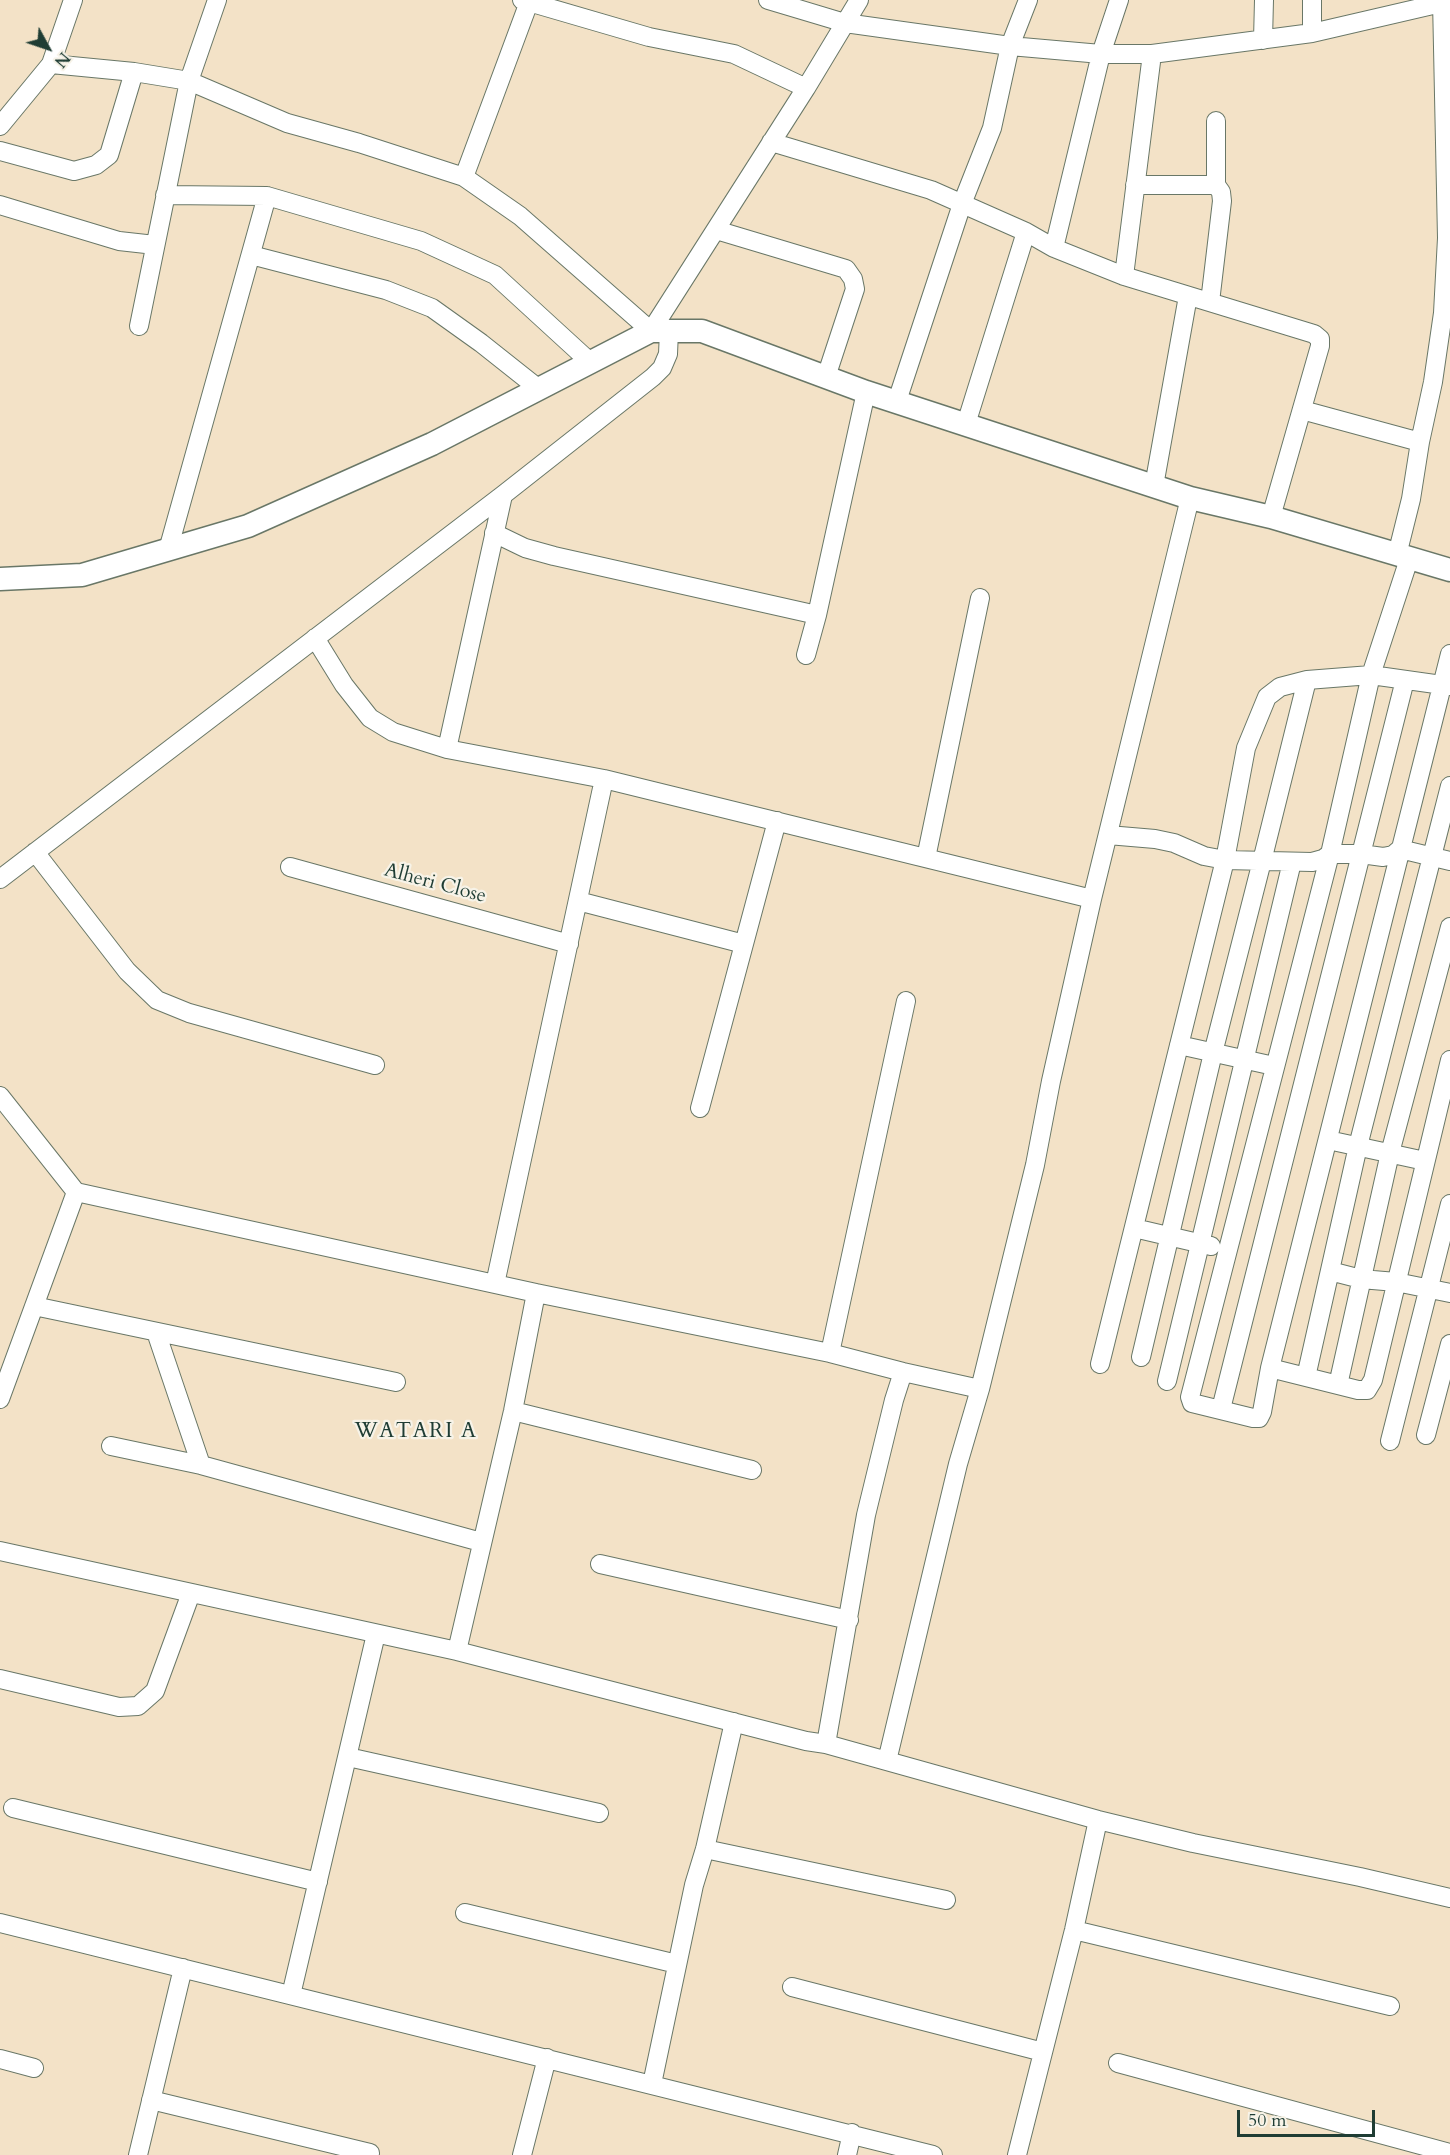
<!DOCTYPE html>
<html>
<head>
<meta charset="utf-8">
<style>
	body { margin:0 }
	#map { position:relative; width:1450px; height:2155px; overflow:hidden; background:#f3e2c7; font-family:Cardo,serif }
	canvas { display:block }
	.north { position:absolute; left:18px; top:18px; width:60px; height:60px; -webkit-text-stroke:4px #f7f3e8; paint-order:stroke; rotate:130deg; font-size:16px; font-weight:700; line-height:24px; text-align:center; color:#1f3d34 }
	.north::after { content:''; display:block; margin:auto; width:21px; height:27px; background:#1f3d34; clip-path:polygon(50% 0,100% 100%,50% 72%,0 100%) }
	.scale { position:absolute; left:1237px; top:2110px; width:138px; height:27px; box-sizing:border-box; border:3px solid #1f3d34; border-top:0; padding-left:8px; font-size:18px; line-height:21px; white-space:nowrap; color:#1f3d34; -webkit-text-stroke:4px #f7f3e8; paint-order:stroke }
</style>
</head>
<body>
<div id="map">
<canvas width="1450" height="2155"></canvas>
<div class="north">N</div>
<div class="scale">50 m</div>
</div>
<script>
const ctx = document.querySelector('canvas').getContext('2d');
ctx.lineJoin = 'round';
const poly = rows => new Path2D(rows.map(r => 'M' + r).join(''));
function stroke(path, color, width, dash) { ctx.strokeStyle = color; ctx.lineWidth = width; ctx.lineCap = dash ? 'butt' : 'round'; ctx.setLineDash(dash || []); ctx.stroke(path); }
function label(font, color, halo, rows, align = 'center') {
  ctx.font = font + ' Cardo,serif'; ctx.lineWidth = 4.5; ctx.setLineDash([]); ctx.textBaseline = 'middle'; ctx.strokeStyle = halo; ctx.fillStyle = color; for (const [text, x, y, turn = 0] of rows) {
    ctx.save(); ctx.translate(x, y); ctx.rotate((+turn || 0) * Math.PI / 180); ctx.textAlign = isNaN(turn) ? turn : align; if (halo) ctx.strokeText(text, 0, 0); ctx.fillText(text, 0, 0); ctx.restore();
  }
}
const minor = poly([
	[522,0,649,37,734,54,806,88],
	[768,0,845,23,1010,46,1101,54,1152,54,1312,33,1450,1],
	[1312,0,1312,33],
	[1263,40,1264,0],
	[51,64,134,72,189,81,287,123,359,143,464,177,520,216,651,331,806,88,859,0],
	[1216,121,1216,185],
	[0,126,51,64,73,0],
	[771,142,931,190,1026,232,1054,248,1124,276,1314,334,1320,339,1320,346,1271,517],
	[0,151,74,171,96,165,109,155,134,72],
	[464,177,529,2],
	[1135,185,1216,185,1221,192,1222,201,1210,302],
	[165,195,267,196,421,241,495,275,590,362],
	[0,205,119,241,155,245],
	[716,230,846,269,853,279,855,289,826,377],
	[1054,248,1101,54,1119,0],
	[251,255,386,290,432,308,481,343,539,389],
	[1124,276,1152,54],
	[139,326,189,81,217,0],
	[897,401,962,204,992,128,1010,46,1028,0],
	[1302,410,1420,442],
	[966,424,1026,232],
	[1154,486,1188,296],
	[494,533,525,548,554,556,817,615],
	[168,550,267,196],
	[1397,555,1411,499,1420,442,1433,382,1443,313,1447,238,1442,0],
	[1409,559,1371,675,1330,854,1190,1397,1192,1403,1253,1418,1259,1418,1262,1412,1270,1368,1450,654],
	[315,638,344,685,370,718,393,732,447,749,604,779,1092,899],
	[806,655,817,615,866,392],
	[447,749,503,495],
	[1108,835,1155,839,1174,843,1204,856,1225,860,1312,862,1323,859,1330,854,1361,854,1383,857,1393,855,1400,849,1450,861],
	[35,852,127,971,157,1000,189,1013,375,1065],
	[926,858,980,598],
	[290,867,569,944],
	[0,879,503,495,653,377,662,368,668,354,669,331],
	[578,901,744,944],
	[1179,1045,1274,1066],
	[0,1096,76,1192,536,1293],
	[700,1108,777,821],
	[1328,1140,1425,1161],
	[1134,1228,1211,1246],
	[1330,1271,1361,1279,1396,1282,1450,1293],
	[495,1284,604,779],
	[34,1306,396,1382],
	[156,1332,201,1465],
	[830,1353,906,1001],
	[1141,1357,1213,1053,1262,861,1307,680],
	[1100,1364,1225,860,1246,748,1267,697,1280,687,1307,680,1371,675,1450,686],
	[1270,1368,1358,1390,1367,1390,1373,1380,1450,1060],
	[1306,1377,1358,1146,1450,786],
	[1167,1381,1292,862],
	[1338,1385,1390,1153,1450,927],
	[0,1399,76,1192],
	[1221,1409,1405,680],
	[513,1411,752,1470],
	[1426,1435,1450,1344],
	[1390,1441,1450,1204],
	[111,1446,201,1465,481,1542],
	[0,1551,457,1651,806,1741,826,1744,1098,1820,1193,1843,1360,1877,1450,1898],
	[600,1564,849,1620],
	[457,1651,513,1411,536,1293,830,1353,903,1372,980,1389,1035,1165,1051,1081,1092,899,1190,498],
	[0,1679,119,1707,138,1706,155,1691,191,1593],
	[826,1744,866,1515,894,1400,903,1372],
	[348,1757,599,1813],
	[887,1761,958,1464,980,1389],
	[13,1808,318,1882],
	[705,1849,946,1900],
	[465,1913,677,1964],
	[0,1923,933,2155],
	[1074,1930,1390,2006],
	[792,1987,1043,2052],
	[291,1995,376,1634],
	[0,2059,34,2068],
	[1118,2063,1450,2153],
	[652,2084,694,1885,705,1849,734,1722],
	[151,2100,370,2153],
	[138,2155,183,1968],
	[522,2155,547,2058],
	[847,2155,852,2133],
	[1017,2155,1074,1930,1098,1820]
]);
const tertiary = poly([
	[0,579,82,575,248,526,432,444,651,331,702,331,866,392,1190,498,1271,517,1450,570]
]);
stroke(minor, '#697767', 20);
stroke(tertiary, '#697767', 25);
stroke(minor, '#fff', 18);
stroke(tertiary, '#fff', 22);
label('20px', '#1f3d34', '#f7f3e8', [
	["Alheri Close",435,884,15]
]);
ctx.letterSpacing = '1.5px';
label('21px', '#1f3d34', '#f7f3e8', [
	["WATARI A",416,1432]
]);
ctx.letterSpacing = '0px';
</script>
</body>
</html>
